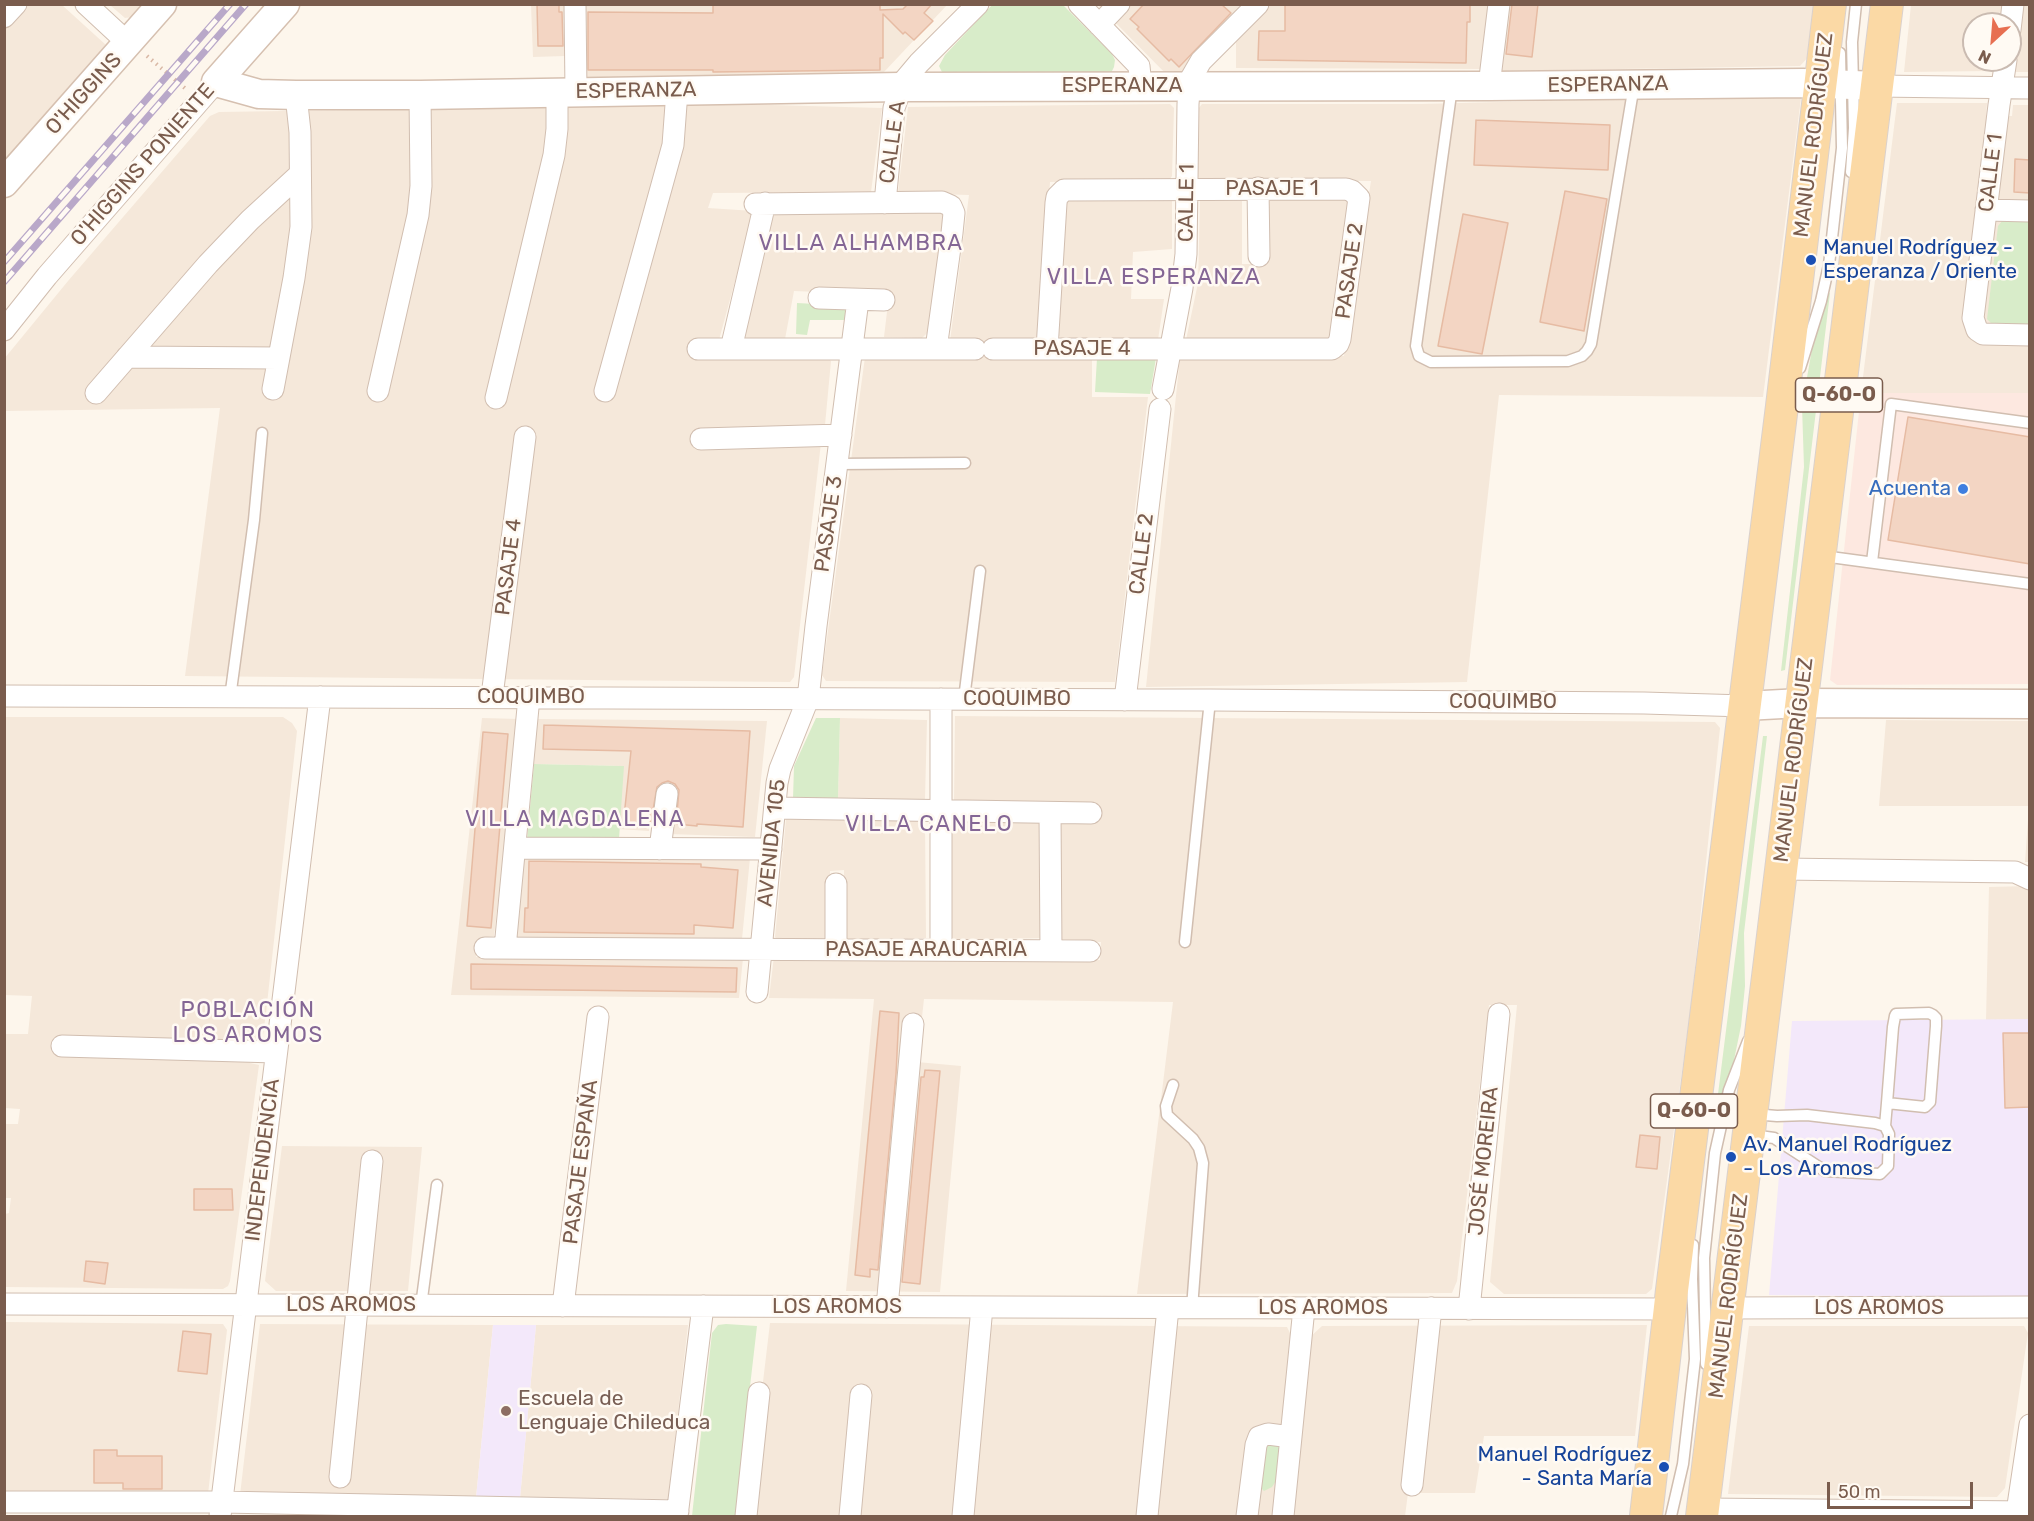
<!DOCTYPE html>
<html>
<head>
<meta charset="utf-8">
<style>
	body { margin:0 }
	#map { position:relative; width:2034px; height:1521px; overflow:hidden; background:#fdf6ec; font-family:Rubik,sans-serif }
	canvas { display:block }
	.frame { position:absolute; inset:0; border:6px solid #7a5c4d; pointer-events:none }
	.north { position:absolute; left:1962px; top:12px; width:60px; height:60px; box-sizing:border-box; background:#fffaf3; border:2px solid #cabbb1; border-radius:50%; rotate:206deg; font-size:16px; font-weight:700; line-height:24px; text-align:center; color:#7a5c4d }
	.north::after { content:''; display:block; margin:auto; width:21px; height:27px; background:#e76f51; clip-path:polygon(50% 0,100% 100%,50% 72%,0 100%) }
	.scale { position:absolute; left:1827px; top:1482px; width:146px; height:27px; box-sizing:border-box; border:3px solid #7a5c4d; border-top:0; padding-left:8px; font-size:18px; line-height:21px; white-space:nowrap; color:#7a5c4d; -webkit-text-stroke:4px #fffaf3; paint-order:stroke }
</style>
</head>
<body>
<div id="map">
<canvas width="2034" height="1521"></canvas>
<div class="frame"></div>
<div class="north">N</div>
<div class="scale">50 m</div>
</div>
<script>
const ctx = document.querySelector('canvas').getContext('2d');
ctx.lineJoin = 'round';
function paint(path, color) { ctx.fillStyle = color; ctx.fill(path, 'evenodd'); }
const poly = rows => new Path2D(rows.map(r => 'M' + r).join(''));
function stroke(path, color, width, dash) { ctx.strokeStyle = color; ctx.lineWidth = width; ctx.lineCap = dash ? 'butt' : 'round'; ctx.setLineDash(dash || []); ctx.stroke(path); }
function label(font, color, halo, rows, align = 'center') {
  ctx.font = font + ' Rubik,sans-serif'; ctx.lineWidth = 5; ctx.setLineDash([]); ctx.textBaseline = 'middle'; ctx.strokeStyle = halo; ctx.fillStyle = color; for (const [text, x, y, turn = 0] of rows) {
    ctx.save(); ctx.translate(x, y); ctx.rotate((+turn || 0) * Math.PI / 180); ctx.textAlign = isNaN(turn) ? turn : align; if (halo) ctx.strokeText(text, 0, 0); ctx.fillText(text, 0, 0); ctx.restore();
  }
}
paint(poly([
	[948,4,884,72,584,78,583,5],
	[26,5,62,5,106,45,5,162,5,29],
	[110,5,144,5,133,17,125,18],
	[531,5,565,5,565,56,533,57],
	[1098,5,1247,5,1173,81],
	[1271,5,1489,5,1483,69,1236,68,1236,42],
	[1504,5,1816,5,1810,55,1800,66,1495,71],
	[1911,5,2029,5,2029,72,2014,72,2012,62,1994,61,1990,71,1904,72],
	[1974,24,2010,24,2010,60,1974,60],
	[1664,98,1801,98,1763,397,1499,395,1467,682,1146,687,1180,357,1344,356,1371,181,1201,180,1197,176,1198,109,1202,104,1421,104],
	[1897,103,1987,103,1986,115,1998,116,2012,116,2013,105,2029,105,2029,393,1861,393],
	[734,104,882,108,871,192,713,193,708,208,754,211,719,340,827,358,831,361,825,425,822,425,821,443,794,677,790,682,185,676,220,408,5,411,4,359,68,281,210,116,219,112],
	[1170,104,1174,108,1172,176,1170,179,1050,182,1040,334,1037,338,990,338,989,342,950,341,969,195,898,193,908,107],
	[1064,198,1172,198,1172,249,1133,252,1131,299,1164,299,1158,340,1061,338,1055,332],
	[1268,199,1349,200,1330,338,1327,342,1186,340,1198,283,1200,201,1242,201,1242,264,1265,264],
	[774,211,946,212,928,332,922,338,884,337,889,295,794,291,785,339,744,339],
	[865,357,1092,357,1092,397,1148,397,1115,682,826,681,822,675],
	[955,716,1715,722,1720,728,1691,1006,1652,1289,1646,1294,1504,1294,1490,1282,1517,1005,1489,1005,1457,1281,1452,1293,1137,1294,1173,1002,924,999,917,1062,961,1066,940,1292,846,1291,874,999,769,998,774,956,1100,960,1101,942,1060,941,1061,821,1098,820,1098,804,954,801],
	[5,717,283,717,292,723,297,731,266,1013,262,1042,252,1044,250,1063,259,1065,230,1281,228,1286,223,1289,5,1287,5,1214,9,1213,11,1198,5,1198,5,1124,18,1124,20,1109,5,1108,4,1034,28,1034,32,996,5,995],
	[482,718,519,719,494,936,480,938,476,957,743,958,739,998,451,995],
	[840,718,927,720,925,799,838,799],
	[536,719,767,721,755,837,669,834,674,789,654,789,649,831,619,829,623,766,534,764],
	[1886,720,2029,721,2029,862,2025,862,2029,806,1879,806],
	[921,818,925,821,926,938,848,941,844,937,844,870,830,871,829,938,778,940,775,937,786,819],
	[1040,821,1044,938,954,940,950,935,951,822],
	[524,857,750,858,742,939,516,937],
	[2029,886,2029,1019,1986,1020,1989,887],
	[282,1146,422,1147,408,1291,276,1291,265,1281],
	[5,1322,223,1324,227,1330,208,1494,5,1493],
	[770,1323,1287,1327,1292,1337,1309,1338,1322,1326,1647,1325,1635,1436,1484,1436,1475,1493,1408,1493,1405,1516,747,1516],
	[260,1324,493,1325,476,1498,240,1495],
	[536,1325,688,1325,668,1499,520,1498],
	[1749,1326,2024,1326,2028,1333,2005,1488,1997,1497,1728,1494]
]), '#f5e8da');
paint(poly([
	[1861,393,2029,393,2029,684,1837,685,1830,680]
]), '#fde8e0');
paint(poly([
	[2029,1019,2029,1298,1769,1295,1792,1021],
	[493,1325,536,1325,520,1498,476,1498]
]), '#f3e8fa');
paint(poly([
	[993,4,1063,5,1112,54,1115,60,1114,67,1111,73,944,76,939,66,945,55],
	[2003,220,2029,220,2029,326,1993,325,1987,319,1998,226],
	[1830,293,1785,670,1781,671,1804,467,1802,406,1812,349,1828,294],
	[797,303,851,306,849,320,810,320,807,335,796,334],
	[1097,358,1156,358,1150,394,1095,392],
	[816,718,840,718,838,799,793,799,794,766],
	[1763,736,1767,736,1744,933,1745,986,1741,1026,1734,1060,1718,1110,1716,1110],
	[534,764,624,766,619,839,527,840],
	[726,1324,757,1326,735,1516,692,1516,712,1333,718,1325],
	[1267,1443,1280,1445,1281,1449,1276,1481,1272,1487,1264,1491,1260,1487,1264,1451]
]), '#d8ecc9');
const building = poly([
	[537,4,559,4,559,12,562,12,563,46,538,46,537,4],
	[713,4,880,4,880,10,903,9,908,4,932,4,924,13,933,21,914,40,905,32,903,34,883,14,883,58,880,58,880,70,713,72,713,70,588,70,588,12,713,13,713,4],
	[1144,4,1221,4,1231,13,1179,67,1171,59,1169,61,1137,29,1139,27,1130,19,1144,4],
	[1285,4,1470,4,1470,22,1467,22,1466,63,1258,60,1259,31,1285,31,1285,4],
	[1512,4,1538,4,1532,57,1506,54,1512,4],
	[1476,120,1610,125,1608,170,1474,165,1476,120],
	[2015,159,2030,160,2030,193,2014,192,2015,159],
	[1565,191,1607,199,1584,331,1540,322,1565,191],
	[1463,214,1508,223,1482,354,1438,346,1463,214],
	[1908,417,2030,437,2030,564,1888,540,1908,417],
	[544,725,750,731,743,827,697,824,697,826,676,824,679,790,675,784,668,781,662,783,657,787,651,822,647,822,646,828,623,826,631,751,543,749,544,725],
	[483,732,508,734,491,928,467,926,483,732],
	[529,861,701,864,701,867,738,870,733,928,694,925,694,934,524,932,525,908,528,908,529,861],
	[471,964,737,968,736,992,471,989,471,964],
	[880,1011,899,1013,896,1074,878,1270,870,1269,870,1277,855,1275,880,1011],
	[2003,1033,2030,1033,2030,1107,2005,1108,2003,1033],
	[925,1070,940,1071,920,1284,902,1282,921,1077,924,1077,925,1070],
	[1640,1135,1660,1137,1657,1169,1636,1167,1640,1135],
	[194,1189,232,1189,233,1210,194,1210,194,1189],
	[86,1261,108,1263,105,1284,84,1281,86,1261],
	[183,1331,211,1334,207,1374,178,1371,183,1331],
	[94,1450,117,1450,117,1456,162,1456,162,1489,123,1489,123,1483,94,1483,94,1450]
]);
paint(building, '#f3d5c3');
stroke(building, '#e6bba3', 1.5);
const lane = poly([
	[1452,87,1416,346,1419,356,1431,362,1568,361,1582,356,1587,351,1591,344,1634,85],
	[1851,172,1854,128,1852,42,1856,4],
	[1800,368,1821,301,1829,265,1842,148,1840,53],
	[837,464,965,463],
	[1823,556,2030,584],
	[1872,562,1891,404,2030,423],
	[230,698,254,520,262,433],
	[964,699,980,571],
	[1185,942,1210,700],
	[1173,1085,1166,1106,1167,1115,1193,1139,1199,1148,1203,1163,1192,1308],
	[1885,1126,1887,1103,1893,1027,1895,1016,1896,1014,1929,1013,1933,1015,1936,1018,1936,1026,1930,1102,1925,1107,1887,1103],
	[1752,1135,1774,1138,1825,1171,1880,1174,1888,1166,1889,1134,1885,1126,1875,1123,1807,1115,1777,1116,1753,1114],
	[421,1306,437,1185],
	[1706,1364,1704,1258,1715,1153,1729,1090,1748,1041],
	[1671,1516,1683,1464,1695,1359,1692,1279,1693,1245]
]);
const street = poly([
	[86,4,128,43],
	[575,4,576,92],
	[1079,4,1139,66,1141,86],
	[4,17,16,4],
	[1099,25,1119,4],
	[2010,30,2013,4],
	[2006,60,1999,105,1973,318,1977,330,1983,334,2030,335],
	[1489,86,1499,4],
	[1877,86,2030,88],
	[1258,188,1259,256],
	[885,203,894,108,903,82,919,63,978,4],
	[755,204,942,202,951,206,954,213,952,233,936,349],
	[1986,210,2030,211],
	[819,298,884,300],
	[4,330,47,276,216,82],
	[698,349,975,349],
	[731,349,765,203],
	[993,349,1332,349,1338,344,1340,339,1359,198,1352,191,1346,189,1064,190,1057,197,1056,203,1047,349],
	[127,357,279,358],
	[273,389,294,278,301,227,300,132,296,95],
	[1163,389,1182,288,1186,254,1188,104,1190,80,1201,61,1258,4],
	[378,391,418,215,421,186,420,95],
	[605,391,673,145,677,91],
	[96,393,208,264,250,220,300,174],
	[496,398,554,155,557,129,557,92],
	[701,439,841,435],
	[4,696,1210,700,1644,703,1745,706],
	[492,696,525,437],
	[941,699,941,950],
	[1125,700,1160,409],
	[775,808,1091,813],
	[1050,813,1051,951],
	[515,848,771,849],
	[660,849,667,794],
	[1781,869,2015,872,2030,879],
	[485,948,1090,951],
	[505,948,529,697],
	[836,949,836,884],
	[757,992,777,783,780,769,808,699,816,626,858,300],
	[62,1046,276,1052],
	[4,1304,1669,1309],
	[563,1306,598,1017],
	[887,1307,913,1024],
	[1728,1308,2030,1307],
	[1469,1309,1499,1014],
	[340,1477,372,1161],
	[1412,1485,1431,1308],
	[4,1502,222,1502,678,1511],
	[1703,1509,2030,1512],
	[2017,1512,2030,1425],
	[220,1516,320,697],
	[677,1516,703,1306],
	[746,1516,759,1393],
	[850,1516,861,1395],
	[963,1516,982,1307],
	[1147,1516,1168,1308],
	[1247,1516,1256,1445,1259,1437,1268,1434,1291,1437],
	[1283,1516,1304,1308]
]);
const secondary = poly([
	[285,4,216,82,259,94,296,95,420,95,901,87,1489,86,1803,83,1877,86],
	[4,183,162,4],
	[1745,706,1801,703,2030,704]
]);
const primary = poly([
	[1646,1516,1672,1290,1782,406,1830,4],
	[1702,1516,1887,4]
]);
stroke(lane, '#d1beb0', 13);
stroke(street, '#d1beb0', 23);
stroke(secondary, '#d6c0b0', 31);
stroke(primary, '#dad1cd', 34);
stroke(poly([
	[147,56,187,90]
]), '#d9b8a5', 4, [1.5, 4.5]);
stroke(lane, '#fff', 10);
stroke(street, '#fff', 21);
stroke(secondary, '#fff', 28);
stroke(primary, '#fbd9a5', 32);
const rail = poly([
	[4,262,230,4],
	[4,282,246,4]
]);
stroke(rail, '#b9a8c9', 7);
stroke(rail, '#fffaf3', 4.5, [14]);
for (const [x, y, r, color] of [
	[1811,260,6,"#1a4fb4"],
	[1963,489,6,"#3f7fe0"],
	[1731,1157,6,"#1a4fb4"],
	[506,1411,6,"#8d6e63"],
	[1664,1467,6,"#1a4fb4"]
]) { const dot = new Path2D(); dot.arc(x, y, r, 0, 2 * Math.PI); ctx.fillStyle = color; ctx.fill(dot); stroke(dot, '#fffaf3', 2); }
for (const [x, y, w] of [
	[1839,395,87],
	[1694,1111,87]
]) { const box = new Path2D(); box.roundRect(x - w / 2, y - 17, w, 34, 4.5); ctx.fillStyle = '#fffaf3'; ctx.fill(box); stroke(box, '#7a5c4d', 1.5); }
label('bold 20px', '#7a5c4d', null, [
	["Q-60-O",1839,395],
	["Q-60-O",1694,1111]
]);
label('21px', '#7a5c4d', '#fffaf3', [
	["ESPERANZA",1608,85,-1],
	["ESPERANZA",1122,86],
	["ESPERANZA",636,91,-1],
	["O'HIGGINS",84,94,-48],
	["MANUEL RODRÍGUEZ",1814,135,-83],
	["CALLE A",893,142,-82],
	["O'HIGGINS PONIENTE",143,165,-49],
	["CALLE 1",1991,173,-83],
	["PASAJE 1",1272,189],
	["CALLE 1",1187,203,-89],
	["PASAJE 2",1350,271,-82],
	["PASAJE 4",1082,349],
	["PASAJE 3",829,524,-82],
	["CALLE 2",1142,554,-83],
	["PASAJE 4",509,567,-83],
	["COQUIMBO",531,697],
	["COQUIMBO",1017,699],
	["COQUIMBO",1503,702],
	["MANUEL RODRÍGUEZ",1794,760,-83],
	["AVENIDA 105",772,843,-84],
	["PASAJE ARAUCARIA",926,950],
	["INDEPENDENCIA",263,1160,-83],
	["JOSÉ MOREIRA",1484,1161,-84],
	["PASAJE ESPAÑA",581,1162,-83],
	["MANUEL RODRÍGUEZ",1729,1296,-83],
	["LOS AROMOS",351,1305],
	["LOS AROMOS",837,1307],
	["LOS AROMOS",1323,1308],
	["LOS AROMOS",1879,1308]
]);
label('21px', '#164399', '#fffaf3', [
	["Manuel Rodríguez -",1823,248],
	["Esperanza / Oriente",1823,272],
	["Av. Manuel Rodríguez",1743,1145],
	["- Los Aromos",1743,1169],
	["Manuel Rodríguez",1652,1455,"right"],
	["- Santa María",1652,1479,"right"]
], 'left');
label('21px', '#366cbe', '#fffaf3', [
	["Acuenta",1951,489]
], 'right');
label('21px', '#785e54', '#fffaf3', [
	["Escuela de",518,1399],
	["Lenguaje Chileduca",518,1423]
], 'left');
ctx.letterSpacing = '1.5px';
label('22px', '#846695', '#fffaf3', [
	["VILLA ALHAMBRA",861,244],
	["VILLA ESPERANZA",1154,278],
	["VILLA MAGDALENA",575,820],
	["VILLA CANELO",929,825],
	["POBLACIÓN",248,1011],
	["LOS AROMOS",248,1036]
]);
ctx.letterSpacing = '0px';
</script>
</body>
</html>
